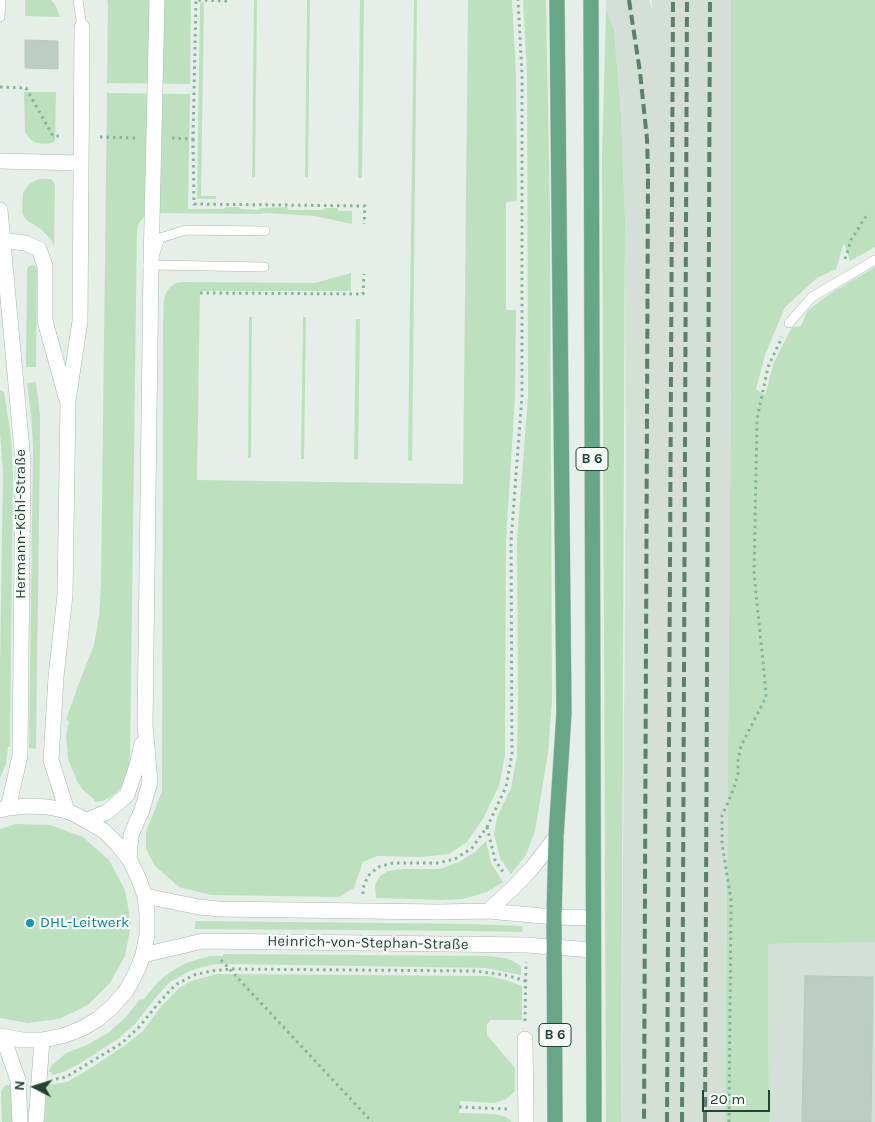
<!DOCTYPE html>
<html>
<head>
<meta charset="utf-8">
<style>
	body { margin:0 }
	#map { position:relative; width:875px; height:1122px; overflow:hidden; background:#e5efe8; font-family:Karla,sans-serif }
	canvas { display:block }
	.north { position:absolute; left:10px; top:1062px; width:50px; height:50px; -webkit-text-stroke:4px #f7fbf8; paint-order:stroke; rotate:275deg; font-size:14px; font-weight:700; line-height:20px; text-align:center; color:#234333 }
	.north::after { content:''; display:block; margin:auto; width:18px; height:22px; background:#234333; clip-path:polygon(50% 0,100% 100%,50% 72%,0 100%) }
	.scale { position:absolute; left:702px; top:1090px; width:68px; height:22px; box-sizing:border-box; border:2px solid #234333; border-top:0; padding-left:6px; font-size:15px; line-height:18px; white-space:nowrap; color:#234333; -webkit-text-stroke:4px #f7fbf8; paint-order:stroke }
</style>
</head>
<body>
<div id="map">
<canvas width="875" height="1122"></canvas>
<div class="north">N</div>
<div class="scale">20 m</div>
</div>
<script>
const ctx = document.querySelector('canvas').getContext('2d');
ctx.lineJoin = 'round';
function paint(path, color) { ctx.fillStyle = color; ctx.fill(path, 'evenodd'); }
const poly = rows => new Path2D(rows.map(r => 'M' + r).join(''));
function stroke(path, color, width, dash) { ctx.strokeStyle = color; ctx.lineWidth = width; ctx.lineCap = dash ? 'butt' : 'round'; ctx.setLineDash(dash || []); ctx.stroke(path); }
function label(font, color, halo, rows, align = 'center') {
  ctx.font = font + ' Karla,sans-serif'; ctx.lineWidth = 4.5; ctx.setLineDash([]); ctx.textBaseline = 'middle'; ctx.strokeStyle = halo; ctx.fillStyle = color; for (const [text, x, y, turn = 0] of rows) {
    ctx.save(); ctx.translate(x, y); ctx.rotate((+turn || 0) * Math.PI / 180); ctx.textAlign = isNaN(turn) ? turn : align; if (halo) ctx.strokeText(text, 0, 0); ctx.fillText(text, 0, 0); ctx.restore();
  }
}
paint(poly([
	[606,0,649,0,652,11,652,0,731,0,731,373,725,1122,621,1122,626,467,625,218,621,113,614,29,606,10],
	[875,942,875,1122,769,1122,768,944]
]), '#d3dfd7');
paint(poly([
	[25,0,51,0,56,6,60,17,25,16],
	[107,0,191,0,190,84,107,83,108,3],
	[254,0,257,0,255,177,252,177],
	[307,0,310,0,308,177,305,177],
	[360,0,364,0,362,178,358,178],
	[414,0,417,0,412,461,408,460],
	[468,0,512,0,516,74,517,201,506,202,506,310,516,310,515,397,506,540,505,755,499,786,484,817,467,842,449,854,422,857,377,856,363,862,354,888,339,897,211,895,179,887,155,866,146,849,146,832,162,791,163,323,164,300,166,293,170,287,176,283,184,282,315,283,351,273,351,291,200,291,197,480,463,484],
	[523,0,546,0,550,211,552,701,548,753,535,831,526,855,511,874,500,858,494,834,497,817,511,788,517,755,518,695,517,540,528,396,527,74],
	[731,0,875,0,875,247,850,261,844,243,836,269,817,278,785,307,765,355,756,389,765,395,774,362,792,327,801,326,808,310,831,293,875,267,875,942,768,944,769,1122,725,1122,731,373],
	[204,2,201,196,216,196,216,199,197,199,200,3],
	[606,10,614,29,621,113,625,218,621,1122,606,1122,602,157],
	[24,92,56,92,55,141,52,143,42,144,34,142,30,139,25,132],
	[107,93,190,94,188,209,224,209,226,207,238,207,241,209,258,210,261,208,287,207,289,210,322,210,325,208,337,208,339,211,352,211,352,224,315,216,265,213,260,214,153,213,146,215,139,223,137,230,130,756,129,767,123,785,118,791,112,796,103,801,94,802,94,799,83,790,77,781,68,759,66,735,69,721,66,720,79,683,94,645,99,616,101,585],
	[39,179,50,179,53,181,55,185,54,247,52,241,47,235,42,230,28,221,24,217,22,211,23,193,29,184],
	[32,265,35,266,37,269,36,367,26,367,26,362,27,270,28,267],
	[249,317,252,317,251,458,248,458],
	[303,317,306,317,304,459,301,459],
	[356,319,360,319,358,460,354,459],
	[36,382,40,415,40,446,36,749,29,748,33,446,31,416,27,383],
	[0,390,4,392,11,437,13,472,10,747,8,747,6,764,0,778,0,665,3,472,0,433],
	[16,824,50,825,83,837,109,860,125,890,131,924,125,956,110,983,88,1005,59,1019,28,1023,0,1018,0,829],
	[486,841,491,863,503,882,487,892,463,899,443,900,376,898,375,885,380,876,388,871,403,869,440,869,459,862,475,852],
	[195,921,471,924,523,926,522,932,470,931,195,929],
	[223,954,487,956,505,958,513,961,521,966,521,975,486,968,229,964,216,964,203,967,190,971,170,982,156,997,135,1024,118,1039,79,1064,63,1072,52,1075,52,1073,49,1071,52,1065,57,1061,66,1053,87,1045,108,1033,125,1018,140,999,143,1000,157,983,166,975,175,969,186,963,210,956,223,956],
	[217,974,487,976,506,980,522,986,522,1020,491,1020,487,1024,487,1035,515,1068,515,1091,506,1099,495,1103,460,1101,459,1113,495,1114,506,1117,512,1122,44,1122,47,1085,67,1082,86,1071,124,1046,143,1031,160,1008,179,988,191,981],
	[6,1085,10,1085,13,1122,2,1122,1,1093,3,1088]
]), '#bde1bf');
const building = poly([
	[25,40,58,41,58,69,25,68,25,40],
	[805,976,873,977,871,1122,802,1122,805,976]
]);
paint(building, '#bdcdc3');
stroke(building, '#b7c9be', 1);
const lane = poly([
	[78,0,82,27],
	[0,17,1,0],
	[264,267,151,265,160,238,186,230,265,231],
	[789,323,812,297,875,260]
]);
const street = poly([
	[0,161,81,163],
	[0,210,23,461,20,756,8,808],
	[0,240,25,243,39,249,45,266,45,321,66,397],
	[0,810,8,808,28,806,48,807,67,811,78,816,104,831,117,844,129,859,138,877,145,896,147,915,147,935,143,955,136,973,126,991,113,1006,98,1019,81,1029,62,1036,42,1040,22,1040,0,1036],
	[67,811,51,760,56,677,65,595,68,401,80,321,82,27],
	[87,820,107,812,127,795,138,762,142,744],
	[129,859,131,835,142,810,150,782,145,725,151,265],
	[145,896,199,907,219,909,439,912,488,911,554,917,594,918],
	[488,911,515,886,532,868,556,837],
	[143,955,203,941,526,945,593,950],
	[3,1037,18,1080,20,1122],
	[525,1039,526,1122],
	[36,1122,42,1040]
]);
const secondary = poly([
	[151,265,157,0]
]);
const primary = poly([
	[591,0,594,1122],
	[555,1122,554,917,556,837,564,713,557,0]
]);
stroke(lane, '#a7b8ae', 10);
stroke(street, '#a7b8ae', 16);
stroke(secondary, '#a6bfb0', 16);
stroke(primary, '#c1cac6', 16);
stroke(poly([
	[0,87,26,88,53,136,63,136],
	[100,137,136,138],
	[172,138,193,139,196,0,228,1],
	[193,139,194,204,365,206,364,224],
	[845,259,851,240,866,216],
	[200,293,363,294,364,274],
	[487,827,495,860,503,872],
	[363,894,363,888,368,876,378,867,393,863,437,863,455,859,472,848,487,827,506,787,512,754,511,541,522,396,522,74,518,0],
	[221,960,372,1122],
	[525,1021,526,962],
	[56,1079,66,1077,122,1043,139,1027,157,1005,175,985,194,975,211,971,230,969,475,971,505,975,526,981],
	[459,1107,508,1109],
	[729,1122,731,900,722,844,722,816,734,788,738,774,738,760,741,746,766,697,765,681,754,574,757,419,768,367,782,337]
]), '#84b59a', 3, [2.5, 4]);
stroke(lane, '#fff', 9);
stroke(street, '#fff', 15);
stroke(secondary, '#fff', 15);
stroke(primary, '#67a788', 15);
stroke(poly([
	[629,0,640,72,647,139,648,174,644,1122],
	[667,1122,673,0],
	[682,1122,687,0],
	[705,1122,710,0]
]), '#5e7e6e', 4, [10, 5]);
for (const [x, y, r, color] of [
	[30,923,5,"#0f9aa8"]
]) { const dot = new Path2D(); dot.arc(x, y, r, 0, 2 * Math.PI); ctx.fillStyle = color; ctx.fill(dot); stroke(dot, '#f7fbf8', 2); }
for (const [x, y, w] of [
	[592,459,32],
	[555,1035,32]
]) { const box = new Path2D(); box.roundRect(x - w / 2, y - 11.5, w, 23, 4); ctx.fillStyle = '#f7fbf8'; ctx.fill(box); stroke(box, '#234333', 1); }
label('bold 14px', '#234333', null, [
	["B 6",592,459],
	["B 6",555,1035]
]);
label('15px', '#234333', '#f7fbf8', [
	["Hermann-Köhl-Straße",21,524,-90],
	["Heinrich-von-Stephan-Straße",368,943,1]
]);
label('15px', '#0d838f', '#f7fbf8', [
	["DHL-Leitwerk",40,923]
], 'left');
</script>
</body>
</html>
